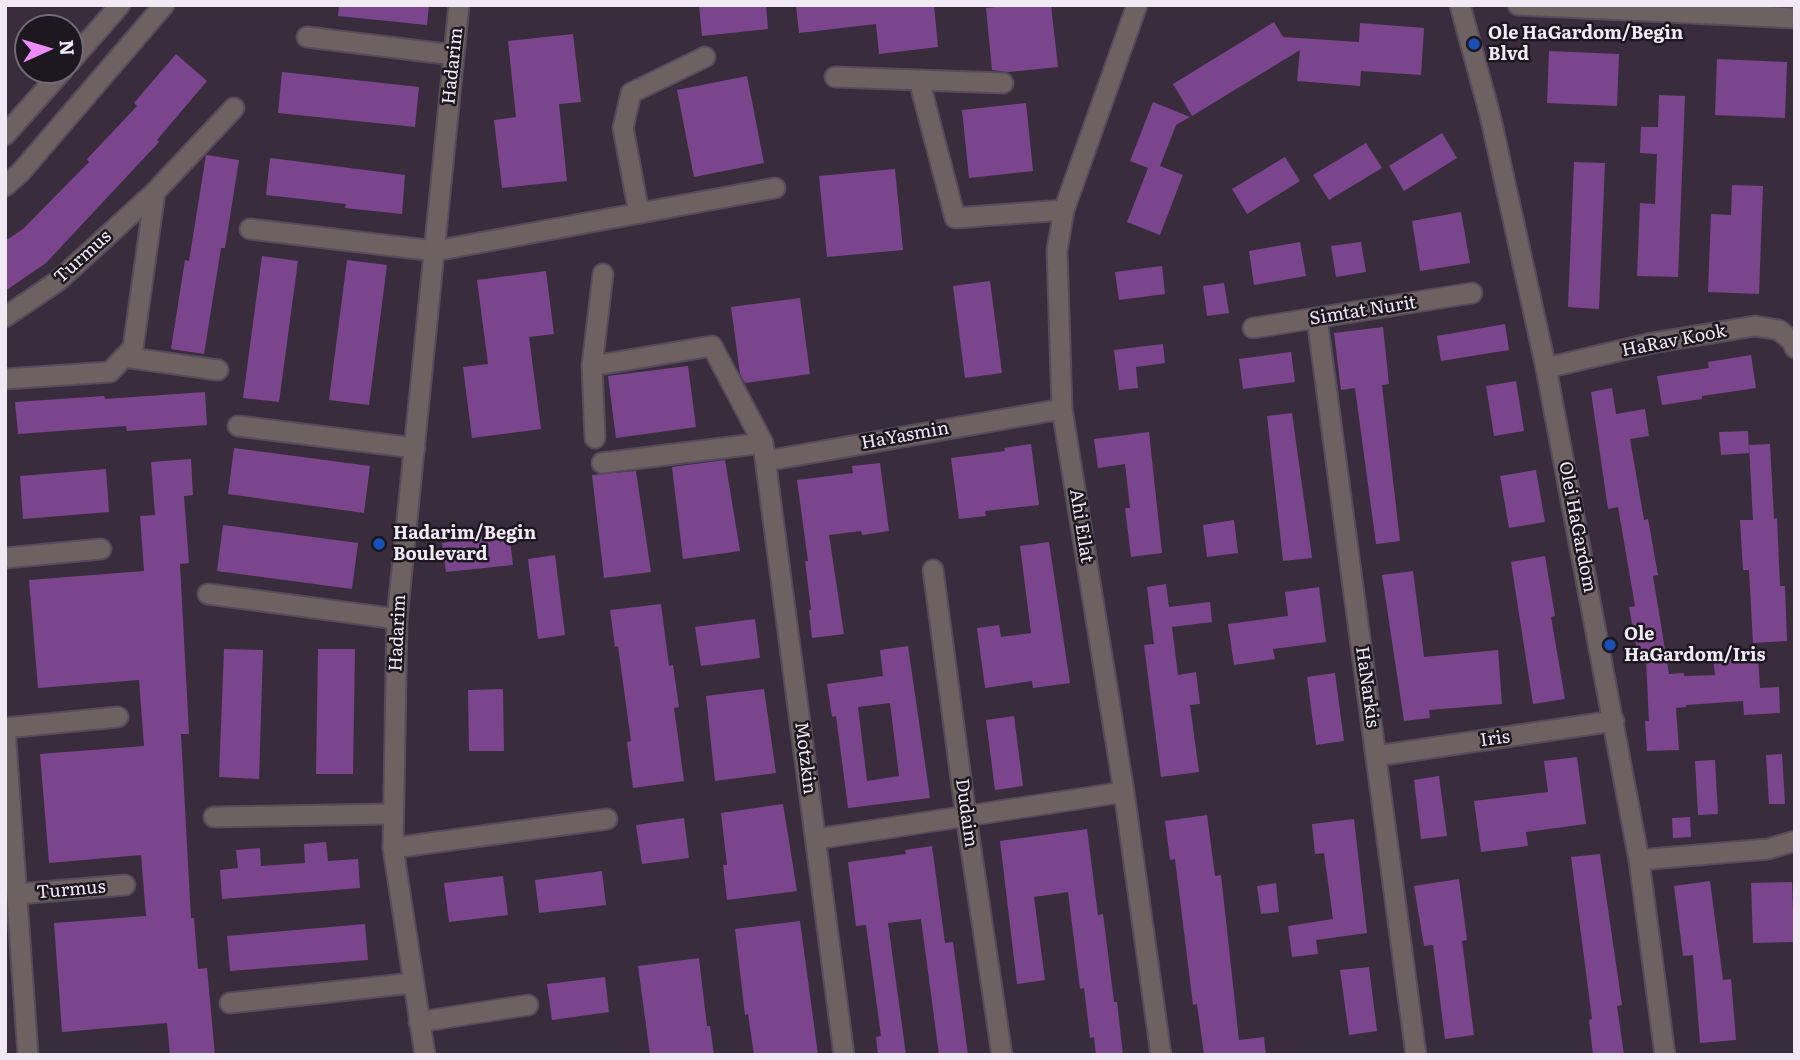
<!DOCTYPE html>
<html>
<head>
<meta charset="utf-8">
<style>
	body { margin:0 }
	#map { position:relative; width:1800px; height:1060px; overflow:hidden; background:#392d3d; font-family:Literata,serif }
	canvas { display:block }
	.frame { position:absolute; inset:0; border:7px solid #f1e9f4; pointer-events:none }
	.north { position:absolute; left:14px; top:14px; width:70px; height:70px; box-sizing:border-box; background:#1d171f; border:2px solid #726b74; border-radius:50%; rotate:86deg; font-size:19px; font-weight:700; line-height:28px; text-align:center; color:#f1e9f4 }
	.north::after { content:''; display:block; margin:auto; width:24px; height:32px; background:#ed8cf9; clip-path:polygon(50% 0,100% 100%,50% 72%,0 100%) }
</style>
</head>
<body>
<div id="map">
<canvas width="1800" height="1060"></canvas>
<div class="frame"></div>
<div class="north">N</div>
</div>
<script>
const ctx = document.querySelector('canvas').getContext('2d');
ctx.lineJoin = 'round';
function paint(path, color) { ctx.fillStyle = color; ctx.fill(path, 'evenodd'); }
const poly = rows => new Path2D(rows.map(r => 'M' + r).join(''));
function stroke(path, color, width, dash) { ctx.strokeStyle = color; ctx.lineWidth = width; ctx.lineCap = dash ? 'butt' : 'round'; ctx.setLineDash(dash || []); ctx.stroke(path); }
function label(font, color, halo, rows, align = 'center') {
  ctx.font = font + ' Literata,serif'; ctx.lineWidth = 5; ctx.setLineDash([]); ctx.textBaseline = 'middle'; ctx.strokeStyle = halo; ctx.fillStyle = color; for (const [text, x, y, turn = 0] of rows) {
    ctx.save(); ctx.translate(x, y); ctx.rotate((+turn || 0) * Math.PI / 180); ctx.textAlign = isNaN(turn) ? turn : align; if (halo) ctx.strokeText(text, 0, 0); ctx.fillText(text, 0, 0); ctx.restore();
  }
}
paint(poly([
	[339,5,429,5,427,25,338,16],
	[699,5,766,5,768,29,702,36],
	[796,5,934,5,938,47,879,54,876,24,799,33],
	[1015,5,1051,5,1058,67,1009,72,992,70,986,8],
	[1274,22,1283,37,1359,42,1360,23,1424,28,1421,75,1361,71,1360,86,1297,81,1300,50,1192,116,1173,84],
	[573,34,581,102,559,104,567,181,502,188,494,120,516,117,508,41],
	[1549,51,1619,54,1617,106,1547,103],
	[176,54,207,81,157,140,159,142,46,263,5,291,5,241,23,229,89,162,87,159,137,106,134,103],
	[1717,59,1787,62,1785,118,1715,115],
	[282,72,419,87,415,127,278,113],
	[747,76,764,163,694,177,677,90],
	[1659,95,1685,96,1678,277,1637,276,1640,203,1655,204,1657,154,1640,153,1641,127,1658,127],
	[1153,102,1190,117,1176,125,1160,166,1183,175,1160,235,1127,222,1148,168,1130,161],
	[1026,103,1033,171,969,178,962,110],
	[1442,133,1457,158,1404,191,1389,166],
	[1366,143,1382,168,1329,200,1313,175],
	[206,155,239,160,225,248,221,248,204,354,171,349,185,260,189,261],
	[1285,157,1300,181,1247,214,1232,189],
	[270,158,405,175,402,214,345,208,346,204,266,195],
	[1574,162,1605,163,1599,309,1568,307],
	[895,169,903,250,827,257,819,176],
	[1732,185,1763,186,1759,294,1708,292,1711,214,1731,215],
	[1461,212,1470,263,1420,271,1412,221],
	[1300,242,1306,276,1254,285,1249,251],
	[1361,242,1366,272,1336,277,1331,246],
	[262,256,298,261,279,402,243,398],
	[347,260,387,265,369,405,329,400],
	[1162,266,1165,294,1119,300,1115,272],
	[546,271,554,334,529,337,541,429,472,438,463,367,488,364,477,280],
	[990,281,1002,373,965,378,953,286],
	[1224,283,1229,313,1207,316,1203,286],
	[800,298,810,374,745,383,740,374,731,307],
	[1505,324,1509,350,1441,361,1437,336],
	[1383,327,1389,384,1382,385,1400,541,1376,544,1355,388,1341,390,1334,333],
	[1163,344,1165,363,1136,367,1138,388,1119,390,1114,350],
	[1291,352,1295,382,1243,389,1239,359],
	[1751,355,1756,388,1702,396,1702,399,1662,405,1657,376,1709,368,1708,362],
	[688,366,696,427,616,438,608,376],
	[1516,381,1524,431,1494,436,1486,386],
	[1612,388,1616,414,1645,409,1649,436,1630,439,1644,520,1648,519,1658,575,1653,576,1669,674,1684,673,1684,676,1715,675,1713,659,1758,657,1760,688,1779,687,1780,713,1744,715,1743,701,1686,705,1686,707,1676,708,1679,750,1647,751,1645,721,1649,721,1646,660,1639,661,1629,607,1635,606,1618,507,1608,509,1591,392],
	[205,392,207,425,127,431,126,426,18,434,15,402,104,396,105,399],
	[1292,413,1312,558,1283,561,1267,416],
	[1748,431,1749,453,1721,455,1719,432],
	[1149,432,1162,553,1131,557,1125,508,1130,508,1125,464,1098,468,1094,439],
	[1031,444,1039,505,985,511,986,516,959,519,951,458,1005,451,1004,448],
	[1770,444,1774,519,1777,518,1780,586,1785,586,1787,641,1753,643,1749,570,1743,570,1740,520,1753,520,1749,445],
	[234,448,370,466,364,513,228,494],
	[191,459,193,495,184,496,189,563,180,564,189,734,181,734,191,918,194,918,198,969,207,968,215,1055,170,1055,167,1023,62,1032,54,923,146,916,141,855,49,863,40,754,144,746,139,680,38,688,29,580,144,571,140,516,155,515,151,462],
	[725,460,740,551,683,559,672,467],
	[880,463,889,531,862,535,861,531,829,535,844,634,812,638,809,610,811,610,805,561,808,561,797,480,853,473,852,466],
	[106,469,109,512,23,519,20,476],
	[1536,470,1545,522,1509,528,1500,476],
	[636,471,651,572,604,578,592,475],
	[1234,520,1238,553,1207,557,1203,525],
	[223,525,358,543,352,589,217,571],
	[509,532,513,565,446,572,442,543],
	[1049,542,1070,683,1033,688,1032,681,985,688,977,628,999,625,1001,637,1031,633,1020,546],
	[555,555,565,635,538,639,528,559],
	[1545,556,1555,616,1551,617,1565,699,1533,704,1511,562],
	[1413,571,1424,657,1498,650,1502,704,1429,710,1430,718,1404,721,1382,575],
	[1166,584,1169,607,1210,602,1212,622,1172,627,1178,675,1196,672,1200,704,1190,705,1199,772,1161,777,1144,645,1154,644,1147,587],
	[1319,587,1326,642,1273,649,1275,659,1234,665,1228,624,1288,616,1285,592],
	[661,604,669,666,673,665,679,707,674,708,684,781,633,788,627,742,631,741,618,646,615,647,610,610],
	[755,619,760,658,701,666,695,627],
	[908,646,930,798,848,808,836,716,832,717,827,684,883,676,880,650],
	[890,703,899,776,867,781,858,707],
	[224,649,263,650,259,779,219,777],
	[318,649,355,649,353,774,316,774],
	[1335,673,1344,741,1316,745,1307,677],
	[503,689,504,751,469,751,468,690],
	[764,689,776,773,715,781,706,696],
	[1014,716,1023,786,995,790,986,720],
	[1782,754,1785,804,1769,804,1766,755],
	[1577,757,1586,824,1526,832,1528,846,1481,852,1474,801,1548,792,1544,761],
	[1715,760,1718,814,1698,815,1695,761],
	[1439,776,1447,836,1421,839,1414,780],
	[783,804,797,891,727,900,723,865,727,865,721,813],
	[1207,815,1215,876,1221,875,1239,1040,1264,1037,1266,1055,1204,1055,1197,1004,1193,1005,1175,859,1170,860,1165,821],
	[1690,817,1691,837,1673,838,1672,818],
	[684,818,689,858,642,864,636,825],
	[1354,819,1367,933,1316,940,1318,954,1292,957,1288,926,1333,919,1324,853,1315,854,1312,824],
	[1087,829,1098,915,1103,914,1114,1002,1117,1002,1123,1055,1096,1055,1094,1037,1090,1038,1084,988,1080,989,1068,892,1034,897,1045,980,1017,984,1000,841],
	[326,842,328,861,358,859,360,888,222,899,220,870,238,868,236,850,260,848,261,866,305,863,304,844],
	[932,846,945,943,953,942,968,1055,939,1055,921,919,888,923,906,1055,878,1055,876,1037,881,1036,866,925,856,926,848,862,906,854,905,850],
	[1600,854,1622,1005,1617,1006,1624,1055,1593,1055,1589,1020,1592,1019,1571,857],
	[602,871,606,905,539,913,535,880],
	[503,876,508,915,449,922,444,883],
	[1459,879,1467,940,1462,941,1474,1035,1445,1039,1433,945,1424,946,1414,886],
	[1710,881,1723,980,1731,979,1736,1040,1700,1043,1693,955,1683,956,1674,886],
	[1792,882,1794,942,1753,943,1751,883],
	[1276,883,1279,912,1261,914,1257,886],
	[800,921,818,1055,754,1055,748,1014,745,1015,735,929],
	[365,924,368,960,230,971,227,936],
	[699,958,707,1026,710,1026,714,1055,650,1055,638,966],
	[1369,967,1377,1031,1349,1035,1340,970],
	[605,977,609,1012,552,1020,547,984]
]), '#7a458d');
const minor = poly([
	[1137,5,1064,210,1057,250,1062,409,1124,792,1161,1055],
	[307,37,454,55],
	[835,77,1003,83],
	[919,80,955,218,1064,210],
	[639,213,623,128,631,93,705,57],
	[250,229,435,251,775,188],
	[5,317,58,281,155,192,234,108],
	[1317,319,1416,1055],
	[1253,328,1472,293],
	[124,357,218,370],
	[592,366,712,346,763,443],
	[1546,368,1652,343,1755,326,1779,330,1792,341,1795,348],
	[5,379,110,372,133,348,155,192],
	[238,426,415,448],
	[595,438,592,366,603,274],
	[766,461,1062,409],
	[602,463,763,443,844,1055],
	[5,558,101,549],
	[933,570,966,816,1002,1055],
	[208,594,397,619],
	[5,728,28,1055],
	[5,728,118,717],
	[1376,756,1614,721],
	[214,817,392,814],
	[816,839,1124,792],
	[393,848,607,819],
	[1639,860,1768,849,1795,841],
	[17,894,125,885],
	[230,1003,413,983],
	[419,1022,528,1005]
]);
const tertiary = poly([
	[1460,5,1490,115,1546,368,1639,860,1665,1055],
	[1518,5,1795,18],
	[70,62,120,5],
	[5,135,63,70],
	[5,186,20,173,164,5],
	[425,1055,393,848,397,619,459,5]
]);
stroke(minor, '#564b5a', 23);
stroke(tertiary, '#564b5a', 23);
stroke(minor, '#6d6161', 19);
stroke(tertiary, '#6d6161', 19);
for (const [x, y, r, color] of [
	[1474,44,7,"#1a4fb4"],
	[379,544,7,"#1a4fb4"],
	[1610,645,7,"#1a4fb4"]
]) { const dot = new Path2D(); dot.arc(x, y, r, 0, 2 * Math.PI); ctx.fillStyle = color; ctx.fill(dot); stroke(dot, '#1d171f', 2.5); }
label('bold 18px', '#f1e9f4', '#1d171f', [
	["Ole HaGardom/Begin",1488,34],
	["Blvd",1488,55],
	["Hadarim/Begin",393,534],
	["Boulevard",393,555],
	["Ole",1624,635],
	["HaGardom/Iris",1624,656]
], 'left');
label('18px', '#f1e9f4', '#1d171f', [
	["Hadarim",453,66,-84],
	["Turmus",83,257,-42],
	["Simtat Nurit",1363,311,-9],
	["HaRav Kook",1674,341,-11],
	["HaYasmin",905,436,-10],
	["Ahi Eilat",1081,526,81],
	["Olei HaGardom",1577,527,79],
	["Hadarim",398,633,-87],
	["HaNarkis",1367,687,82],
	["Iris",1495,739,-8],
	["Motzkin",805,758,83],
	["Dudaim",966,813,82],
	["Turmus",71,890,-5]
]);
</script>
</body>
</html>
